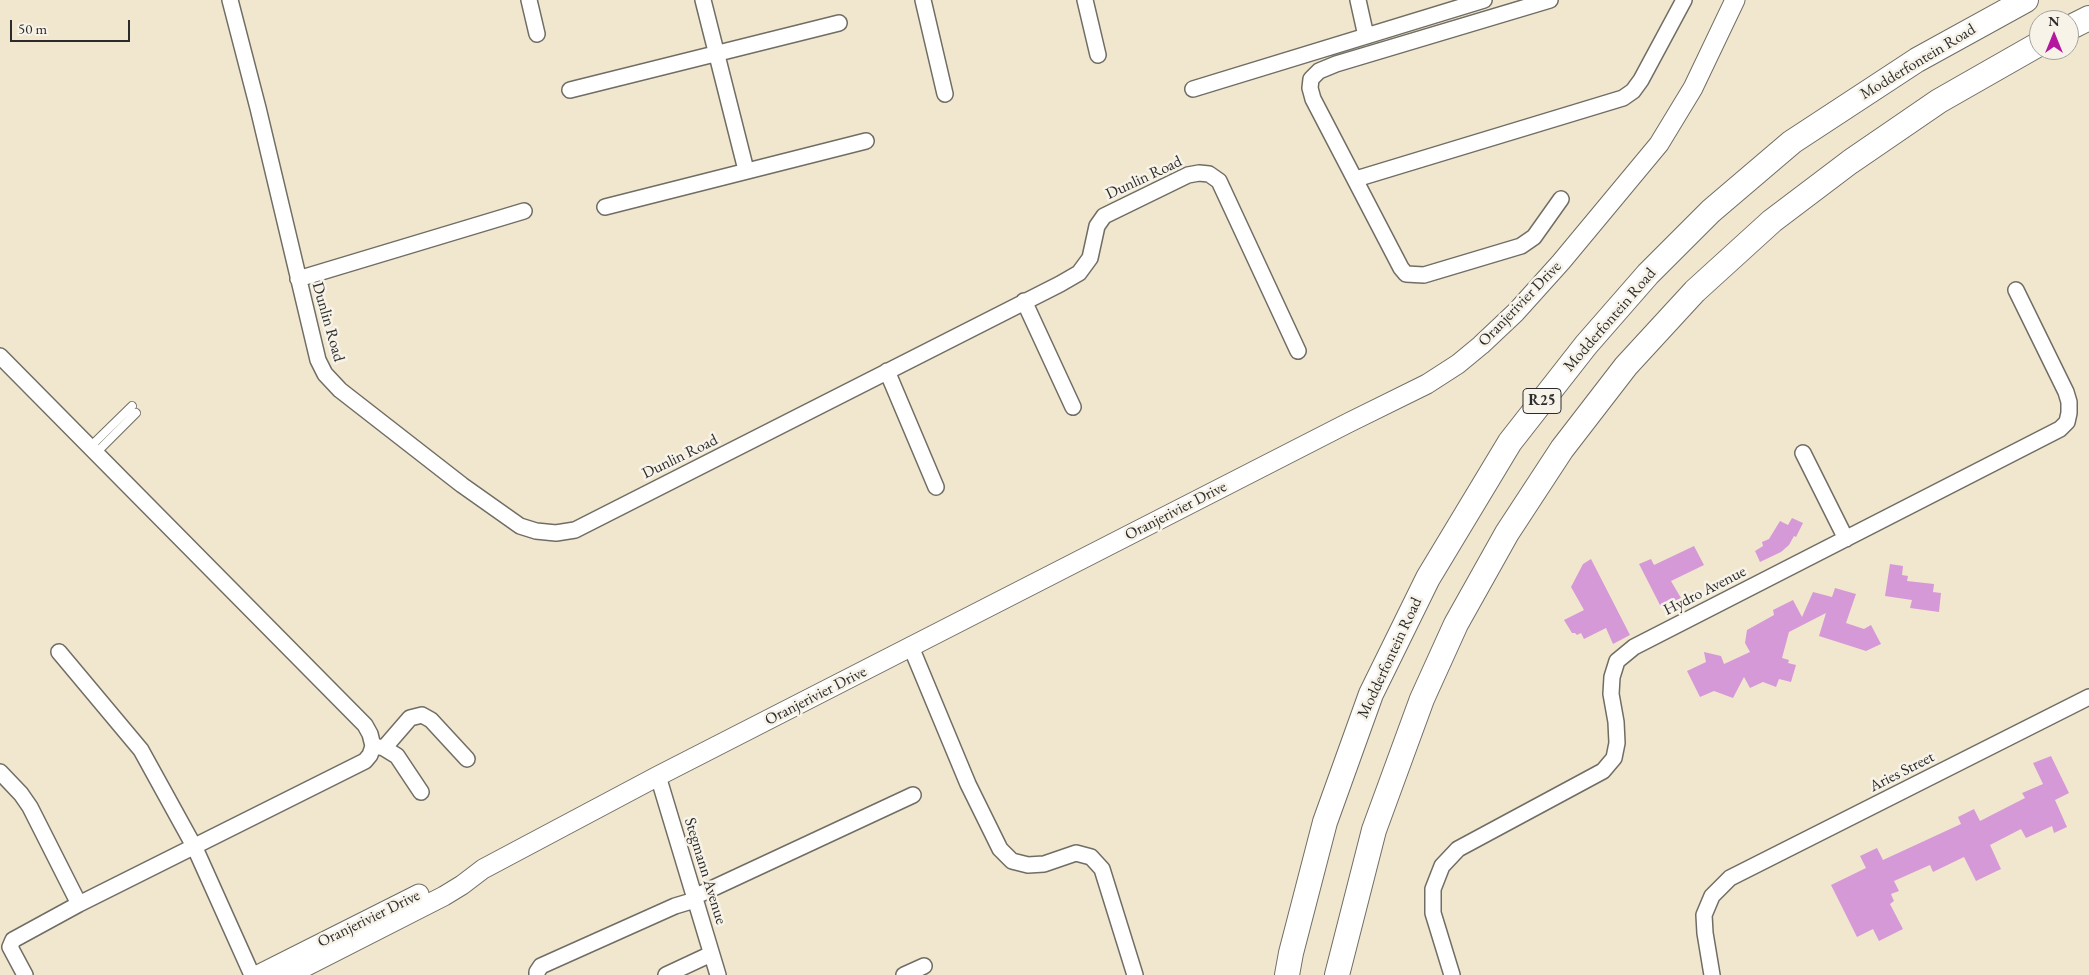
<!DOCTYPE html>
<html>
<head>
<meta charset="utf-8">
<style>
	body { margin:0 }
	#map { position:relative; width:2089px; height:975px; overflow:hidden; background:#f1e7cf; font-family:"EB Garamond",serif }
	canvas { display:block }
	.north { position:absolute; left:2029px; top:10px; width:50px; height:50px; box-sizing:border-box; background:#f7f3e8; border:1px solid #a5a39c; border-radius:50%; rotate:0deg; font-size:14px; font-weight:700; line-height:20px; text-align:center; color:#2b2b2b }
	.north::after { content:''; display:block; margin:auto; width:18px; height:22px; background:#b5179e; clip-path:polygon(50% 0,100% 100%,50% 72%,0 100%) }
	.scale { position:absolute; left:10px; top:20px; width:120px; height:22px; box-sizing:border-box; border:2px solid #2b2b2b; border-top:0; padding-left:6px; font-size:15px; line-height:18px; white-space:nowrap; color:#2b2b2b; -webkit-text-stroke:4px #f7f3e8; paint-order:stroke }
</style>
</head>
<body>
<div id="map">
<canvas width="2089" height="975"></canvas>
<div class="north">N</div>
<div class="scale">50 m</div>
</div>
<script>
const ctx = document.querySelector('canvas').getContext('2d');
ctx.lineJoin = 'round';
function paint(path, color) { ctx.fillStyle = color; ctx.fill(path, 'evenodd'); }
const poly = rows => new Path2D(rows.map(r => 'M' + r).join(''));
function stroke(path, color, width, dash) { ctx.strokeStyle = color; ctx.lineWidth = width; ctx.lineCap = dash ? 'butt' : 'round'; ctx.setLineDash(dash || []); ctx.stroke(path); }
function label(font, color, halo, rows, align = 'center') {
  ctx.font = font + ' "EB Garamond",serif'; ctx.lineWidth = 5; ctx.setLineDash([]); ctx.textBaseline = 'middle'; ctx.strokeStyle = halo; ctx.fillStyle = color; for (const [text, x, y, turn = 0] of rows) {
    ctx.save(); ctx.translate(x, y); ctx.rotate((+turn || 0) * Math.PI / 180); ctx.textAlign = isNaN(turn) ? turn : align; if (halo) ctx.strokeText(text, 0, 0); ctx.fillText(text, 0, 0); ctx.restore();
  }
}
paint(poly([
	[1792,518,1803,523,1796,537,1794,536,1789,545,1781,552,1760,562,1755,551,1763,546,1762,542,1769,539,1780,521,1788,525],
	[1694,546,1704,565,1671,581,1681,598,1661,607,1639,564,1651,559,1654,565],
	[1591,559,1630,635,1613,644,1606,628,1584,639,1581,633,1577,635,1575,633,1572,633,1564,620,1584,610,1571,587,1583,564],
	[1890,564,1903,566,1902,575,1908,576,1907,581,1934,584,1933,592,1941,593,1939,612,1910,608,1912,600,1885,596],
	[1835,588,1856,594,1846,623,1864,629,1871,625,1881,644,1866,651,1819,636,1826,613,1789,632,1782,658,1789,660,1788,663,1796,665,1791,682,1779,679,1776,687,1763,682,1750,688,1744,677,1733,698,1714,691,1700,697,1687,671,1706,662,1704,652,1721,656,1724,664,1750,652,1745,643,1747,630,1774,615,1773,610,1793,600,1802,617,1813,592,1832,597],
	[2051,756,2069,793,2055,800,2067,827,2054,833,2052,826,2026,838,2021,829,1990,845,2001,869,1976,881,1964,857,1933,872,1930,865,1894,881,1899,891,1891,894,1894,901,1890,904,1903,929,1879,941,1873,929,1857,937,1831,885,1866,868,1860,856,1877,848,1883,860,1961,824,1958,817,1974,809,1980,821,2025,798,2022,793,2043,784,2033,763]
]), '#d699d7');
const service = poly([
	[91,446,132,406],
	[97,452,136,413]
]);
const minor = poly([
	[230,0,258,108,318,360,325,374,340,390,462,485,520,526,536,531,556,533,575,530,1060,284,1079,273,1090,258,1097,226,1104,216,1188,175,1199,173,1209,174,1219,181,1298,351],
	[529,0,537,34],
	[703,0,746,170],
	[923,0,945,94],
	[1085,0,1098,55],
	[1358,0,1366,36],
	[1550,0,1336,64,1319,71,1311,79,1310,88,1313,99,1401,268,1406,274,1424,275,1521,246,1534,237,1561,199],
	[1193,89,1484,0],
	[570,90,839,23],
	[1356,179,1623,98,1633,91,1641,80,1684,0],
	[605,207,866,141],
	[298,279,524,211],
	[1024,301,1073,407],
	[0,356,365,725,370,734,373,746,370,755,365,761,79,904,13,940,10,947,25,975],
	[887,371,936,487],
	[1803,453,1846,539],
	[911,647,968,784,1000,849,1012,861,1028,865,1044,864,1076,853,1091,857,1102,869,1135,975],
	[59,652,141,750,195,848,252,975],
	[374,746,384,748,397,756,421,792],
	[384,748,410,718,422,715,431,720,467,759],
	[0,772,21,794,30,807,79,904],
	[658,776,718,975],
	[694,897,913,795],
	[537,975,537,972,541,966,675,906,695,900],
	[666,975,711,954],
	[904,975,924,966],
	[1452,975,1433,913,1433,889,1442,866,1458,849,1603,771,1614,758,1617,743,1616,722,1611,694,1612,677,1617,661,1634,647,2060,429,2067,422,2069,413,2069,402,2066,392,2016,290],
	[1712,975,1705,933,1704,915,1712,896,1730,878,2089,697]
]);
const tertiary = poly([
	[258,975,419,894],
	[289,975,444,896,462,885,483,869,658,776,1348,423,1427,384,1458,364,1481,345,1516,312,1561,262,1659,144,1693,88,1735,0]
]);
const primary = poly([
	[2069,28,2089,18],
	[1287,975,1291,953,1325,822,1371,694,1428,578,1510,442,1586,345,1648,274,1711,211,1792,142,1917,60,2026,0],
	[1337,975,1374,830,1422,699,1456,624,1507,533,1562,449,1626,366,1695,291,1772,221,1850,162,1939,101,2039,44]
]);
stroke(service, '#706d64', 10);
stroke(minor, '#706d64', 18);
stroke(tertiary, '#706d64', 21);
stroke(primary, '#706d64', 26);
stroke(service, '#fff', 8);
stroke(minor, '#fff', 15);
stroke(tertiary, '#fff', 19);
stroke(primary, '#fff', 24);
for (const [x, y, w] of [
	[1542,401,38]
]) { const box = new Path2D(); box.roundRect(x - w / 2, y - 12.5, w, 25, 4); ctx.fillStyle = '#f7f3e8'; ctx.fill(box); stroke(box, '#2b2b2b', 1); }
label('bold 15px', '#2b2b2b', null, [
	["R25",1542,401]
]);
label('16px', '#2b2b2b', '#f7f3e8', [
	["Modderfontein Road",1918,62,-31],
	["Dunlin Road",1144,178,-25],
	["Oranjerivier Drive",1520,304,-46],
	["Modderfontein Road",1610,320,-49],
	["Dunlin Road",328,322,74],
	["Dunlin Road",680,457,-26],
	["Oranjerivier Drive",1176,511,-27],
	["Hydro Avenue",1705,591,-27],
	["Modderfontein Road",1390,658,-65],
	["Oranjerivier Drive",816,696,-27],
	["Aries Street",1902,772,-27],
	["Stegmann Avenue",705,871,73],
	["Oranjerivier Drive",369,919,-26]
]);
</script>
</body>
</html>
